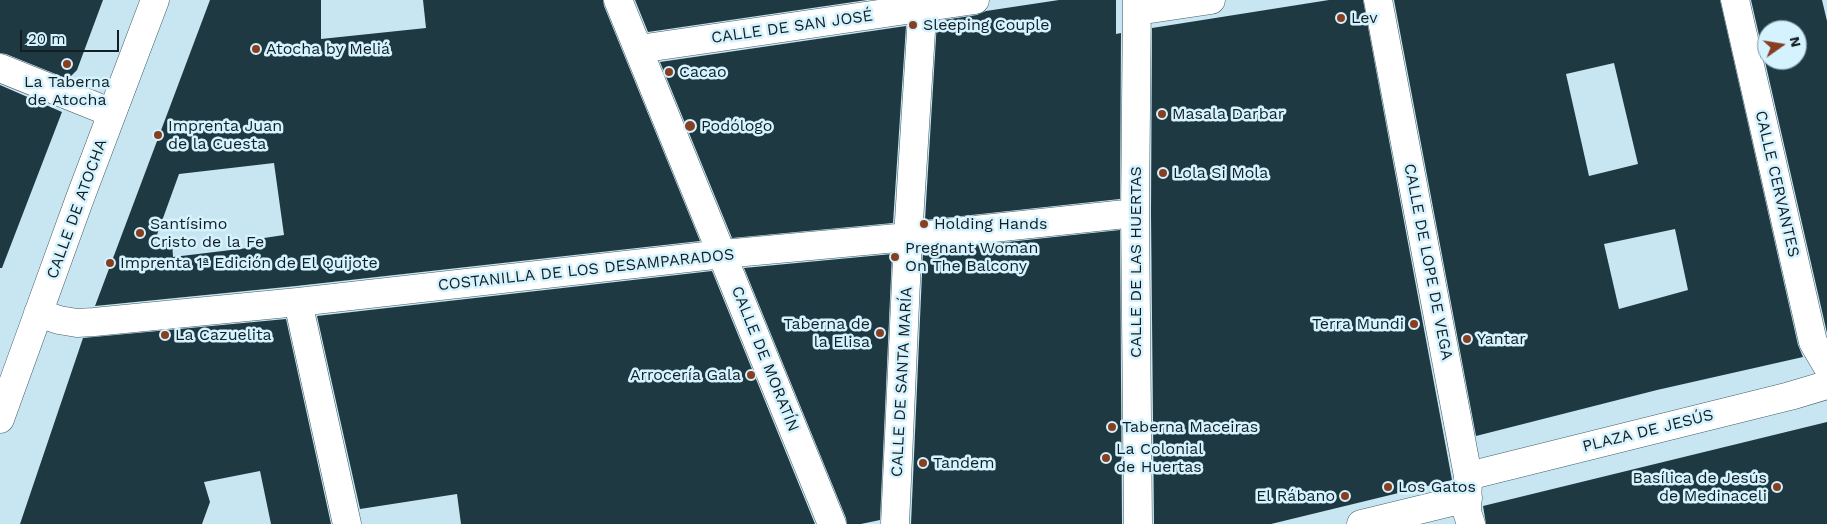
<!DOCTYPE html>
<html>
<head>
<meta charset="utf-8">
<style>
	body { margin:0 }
	#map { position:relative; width:1827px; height:524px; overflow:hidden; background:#c8e6f1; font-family:"Work Sans",sans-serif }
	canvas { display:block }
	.north { position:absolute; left:1757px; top:20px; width:50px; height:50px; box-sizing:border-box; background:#d5f3ff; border:1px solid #879ea7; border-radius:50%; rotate:77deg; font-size:14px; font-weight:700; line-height:20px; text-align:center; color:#131e22 }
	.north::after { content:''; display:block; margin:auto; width:18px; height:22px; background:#883f21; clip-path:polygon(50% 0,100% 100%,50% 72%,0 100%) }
	.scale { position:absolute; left:20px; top:30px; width:99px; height:22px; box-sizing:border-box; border:2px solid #131e22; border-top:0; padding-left:6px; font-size:15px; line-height:18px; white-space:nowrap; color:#131e22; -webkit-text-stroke:4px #d5f3ff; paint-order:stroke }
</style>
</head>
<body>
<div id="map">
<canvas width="1827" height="524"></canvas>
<div class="north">N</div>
<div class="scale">20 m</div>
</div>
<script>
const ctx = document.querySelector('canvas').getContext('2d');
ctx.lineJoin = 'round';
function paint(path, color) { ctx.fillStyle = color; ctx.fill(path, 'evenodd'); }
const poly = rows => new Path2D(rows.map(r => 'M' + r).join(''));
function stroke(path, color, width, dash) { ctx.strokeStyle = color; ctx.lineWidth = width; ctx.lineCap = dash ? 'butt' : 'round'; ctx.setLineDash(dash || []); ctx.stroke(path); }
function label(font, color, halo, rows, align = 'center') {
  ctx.font = font + ' "Work Sans",sans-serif'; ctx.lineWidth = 5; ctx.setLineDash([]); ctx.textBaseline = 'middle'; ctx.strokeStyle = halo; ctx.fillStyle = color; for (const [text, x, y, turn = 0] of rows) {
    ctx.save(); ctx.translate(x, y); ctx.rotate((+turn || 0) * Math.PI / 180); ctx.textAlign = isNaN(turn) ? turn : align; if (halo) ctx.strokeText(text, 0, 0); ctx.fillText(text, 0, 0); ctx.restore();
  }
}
paint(poly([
	[0,0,103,0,77,70,68,79,6,54,0,53],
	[210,0,321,0,321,39,426,28,423,0,603,0,604,6,700,241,296,286,95,306],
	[274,163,284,235,264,238,264,246,173,257,172,242,154,243,179,174],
	[635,0,867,0,648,32],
	[1059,0,1116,0,1116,34,1121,33,1120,199,925,220,937,21,977,15,986,11],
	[1329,0,1363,0,1452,480,1271,524,1154,524,1151,213,1152,28],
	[1394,0,1720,0,1798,345,1803,357,1657,390,1476,436],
	[1614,63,1638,164,1589,176,1566,74],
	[1675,229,1688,290,1619,309,1604,244],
	[1751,0,1822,0,1827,21,1827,333],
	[1767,30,1797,30,1797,60,1767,60],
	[906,26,893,223,732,238,660,62],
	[0,85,62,112,2,268,0,268],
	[1120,230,1122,524,911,524,923,251],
	[892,254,880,520,861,524,847,524,846,518,744,268],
	[712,271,815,524,461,524,457,494,360,509,317,316],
	[286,319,331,524,271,524,260,471,204,482,210,502,202,524,20,524,83,338],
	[1827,422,1827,524,1486,524,1483,506]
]), '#1f3942');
const minor = poly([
	[618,0,832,524],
	[1137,0,1135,213,1138,524],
	[1378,0,1468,476,1467,512,1471,524],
	[1735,0,1813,342,1827,366],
	[1137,11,1211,0],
	[639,49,975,0],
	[0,68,112,113],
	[298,302,347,524],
	[38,313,59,320,77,323,94,322,298,302,723,254,908,237,1135,213],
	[0,419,80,198,155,0],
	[1468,476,1790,396,1827,385],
	[895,524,908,237,923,0],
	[1361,524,1468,498]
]);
stroke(minor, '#435e68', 29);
stroke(minor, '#fff', 28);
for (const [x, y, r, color] of [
	[1341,18,5,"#883f21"],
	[913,25,5,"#883f21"],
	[256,49,5,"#883f21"],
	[67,64,5,"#883f21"],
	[669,72,5,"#883f21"],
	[1162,114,5,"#883f21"],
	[690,126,6,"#883f21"],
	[158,135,5,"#883f21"],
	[1163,173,5,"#883f21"],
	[924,224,5,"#883f21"],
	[140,233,5,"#883f21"],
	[895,257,5,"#883f21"],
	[110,263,5,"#883f21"],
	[1414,324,5,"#883f21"],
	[880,333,5,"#883f21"],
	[165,335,5,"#883f21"],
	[1467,339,5,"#883f21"],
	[751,375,5,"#883f21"],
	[1112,427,5,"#883f21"],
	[1106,458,5,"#883f21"],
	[923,463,5,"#883f21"],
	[1388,487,5,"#883f21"],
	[1777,487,5,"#883f21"],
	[1345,496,5,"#883f21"]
]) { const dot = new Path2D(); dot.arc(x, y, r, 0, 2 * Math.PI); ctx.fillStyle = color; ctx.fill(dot); stroke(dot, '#d5f3ff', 2); }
label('16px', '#131e22', '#d5f3ff', [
	["Lev",1351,18],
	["Sleeping Couple",923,25],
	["Atocha by Meliá",266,49],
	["Cacao",679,72],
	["La Taberna",67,82,"center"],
	["de Atocha",67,100,"center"],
	["Masala Darbar",1172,114],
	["Imprenta Juan",168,126],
	["de la Cuesta",168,144],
	["Podólogo",701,126],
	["Lola Si Mola",1173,173],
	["Santísimo",150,224],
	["Cristo de la Fe",150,242],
	["Holding Hands",934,224],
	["Pregnant Woman",905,248],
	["On The Balcony",905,266],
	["Imprenta 1ª Edición de El Quijote",120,263],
	["Taberna de",870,324,"right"],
	["la Elisa",870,342,"right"],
	["Terra Mundi",1404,324,"right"],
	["La Cazuelita",175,335],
	["Yantar",1477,339],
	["Arrocería Gala",741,375,"right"],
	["Taberna Maceiras",1122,427],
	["La Colonial",1116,449],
	["de Huertas",1116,467],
	["Tandem",933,463],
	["Basílica de Jesús",1767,478,"right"],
	["de Medinaceli",1767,496,"right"],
	["Los Gatos",1398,487],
	["El Rábano",1335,496,"right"]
], 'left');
label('16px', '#131e22', '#d5f3ff', [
	["CALLE DE SAN JOSÉ",792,27,-8],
	["CALLE CERVANTES",1777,184,77],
	["CALLE DE ATOCHA",77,209,-70],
	["CALLE DE LAS HUERTAS",1136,262,-90],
	["CALLE DE LOPE DE VEGA",1428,262,79],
	["COSTANILLA DE LOS DESAMPARADOS",586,270,-6],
	["CALLE DE MORATÍN",765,359,68],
	["CALLE DE SANTA MARÍA",902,382,-87],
	["PLAZA DE JESÚS",1648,431,-14]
]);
</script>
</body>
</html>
